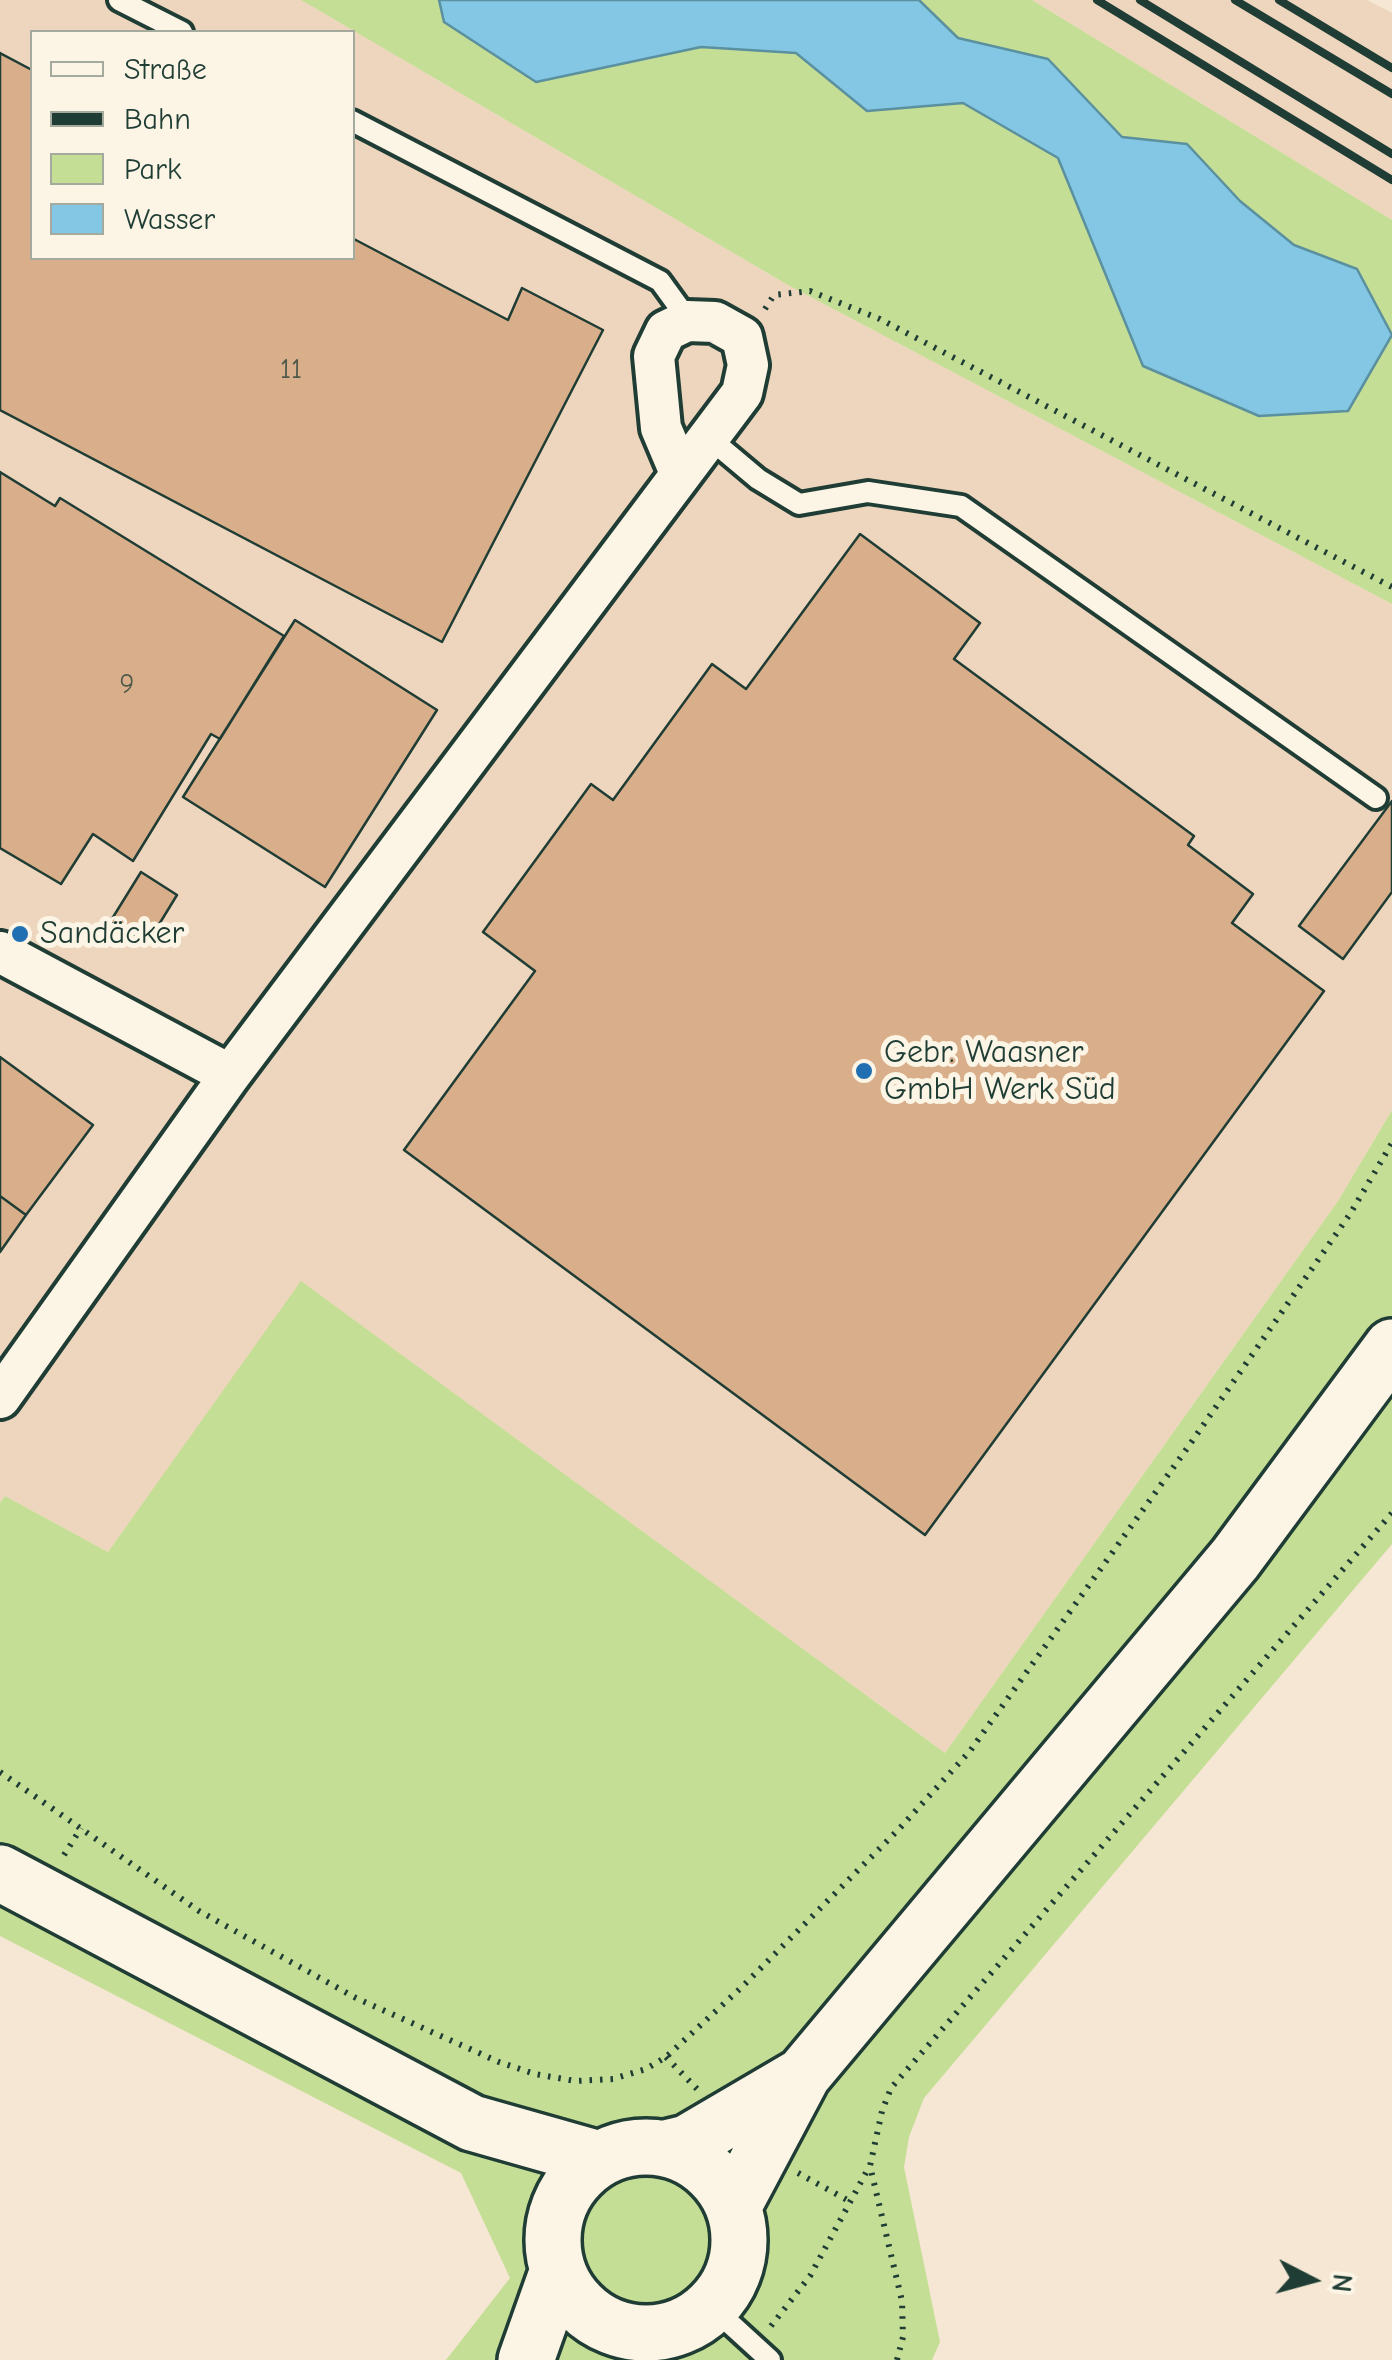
<!DOCTYPE html>
<html>
<head>
<meta charset="utf-8">
<style>
	body { margin:0 }
	#map { position:relative; width:1392px; height:2360px; overflow:hidden; background:#f5e7d3; font-family:"Comic Neue",sans-serif }
	canvas { display:block }
	.legend { position:absolute; left:30px; top:30px; width:325px; height:230px; box-sizing:border-box; background:#fcf5e5; border:2px solid #a4ab9e; margin:0; padding:12px 18px; list-style:none; font-size:30px; color:#1f3d34 }
	.legend li { display:flex; align-items:center; gap:20px; height:50px }
	.legend b { width:50px; border:2px solid #a4ab9e }
	.north { position:absolute; left:1262px; top:2230px; width:100px; height:100px; -webkit-text-stroke:8px #fcf5e5; paint-order:stroke; rotate:96deg; font-size:28px; font-weight:700; line-height:40px; text-align:center; color:#1f3d34 }
	.north::after { content:''; display:block; margin:auto; width:35px; height:45px; background:#1f3d34; clip-path:polygon(50% 0,100% 100%,50% 72%,0 100%) }
</style>
</head>
<body>
<div id="map">
<canvas width="1392" height="2360"></canvas>
<ul class="legend">
<li><b style="height:12px;background:#fcf5e5"></b>Straße</li>
<li><b style="height:12px;background:#1f3d34"></b>Bahn</li>
<li><b style="height:28px;background:#c5de95"></b>Park</li>
<li><b style="height:28px;background:#83c7e5"></b>Wasser</li>
</ul>
<div class="north">N</div>
</div>
<script>
const ctx = document.querySelector('canvas').getContext('2d');
ctx.lineJoin = 'round';
function paint(path, color) { ctx.fillStyle = color; ctx.fill(path, 'evenodd'); }
const poly = rows => new Path2D(rows.map(r => 'M' + r).join(''));
function stroke(path, color, width, dash) { ctx.strokeStyle = color; ctx.lineWidth = width; ctx.lineCap = dash ? 'butt' : 'round'; ctx.setLineDash(dash || []); ctx.stroke(path); }
function label(font, color, halo, rows, align = 'center') {
  ctx.font = font + ' "Comic Neue",sans-serif'; ctx.lineWidth = 10; ctx.setLineDash([]); ctx.textBaseline = 'middle'; ctx.strokeStyle = halo; ctx.fillStyle = color; for (const [text, x, y, turn = 0] of rows) {
    ctx.save(); ctx.translate(x, y); ctx.rotate((+turn || 0) * Math.PI / 180); ctx.textAlign = isNaN(turn) ? turn : align; if (halo) ctx.strokeText(text, 0, 0); ctx.fillText(text, 0, 0); ctx.restore();
  }
}
paint(poly([
	[0,0,301,0,788,285,1392,604,1392,1110,1338,1201,945,1753,302,1282,108,1552,5,1496,0,1503],
	[32,32,352,32,352,258,32,258],
	[1032,0,1367,0,1392,13,1392,220]
]), '#edd6bd');
paint(poly([
	[301,0,1032,0,1392,220,1392,604,788,285],
	[1392,1110,1392,1544,924,2098,909,2137,904,2167,940,2342,932,2360,446,2360,510,2278,461,2173,0,1936,0,1503,5,1496,108,1552,301,1281,945,1753,1338,1201]
]), '#c5de95');
const water = poly([
	[439,0,919,0,958,38,1048,59,1122,137,1187,144,1240,201,1294,245,1357,269,1392,335,1348,411,1259,416,1143,366,1058,158,963,103,867,111,796,53,701,47,536,82,444,22,439,0]
]);
paint(water, '#83c7e5');
stroke(water, '#5b909e', 2.5);
const building = poly([
	[0,53,32,70,32,258,352,258,352,238,508,320,522,288,603,330,442,642,0,410,0,53],
	[0,472,55,506,60,498,284,636,220,739,211,734,133,861,93,834,61,884,0,848,0,472],
	[860,534,980,623,954,659,1194,836,1188,845,1253,894,1232,923,1324,991,925,1535,404,1150,535,971,483,932,591,784,613,800,712,664,746,689,860,534],
	[295,620,437,710,325,887,183,797,295,620],
	[1392,801,1392,892,1343,959,1299,926,1392,801],
	[141,872,177,895,147,944,110,922,141,872],
	[0,1057,93,1125,26,1215,0,1196,0,1057],
	[0,1196,26,1215,0,1252,0,1196]
]);
paint(building, '#d9ae8a');
stroke(building, '#1f3d34', 2.5);
const lane = poly([
	[119,0,182,32],
	[352,121,660,281,689,321],
	[708,437,758,479,799,504,868,492,961,506,1376,798],
	[712,2307,770,2360]
]);
const street = poly([
	[0,952,230,1075],
	[0,1398,230,1075,742,393,748,365,742,337,715,322,687,321,666,331,654,356,661,428,680,473]
]);
const secondary = poly([
	[0,1873,472,2123,599,2159],
	'553 2240a93 93 0 1 1 186 0a93 93 0 1 1-186 0Z',
	[666,2148,687,2143,803,2075],
	[734,2205,803,2075,1235,1559,1392,1347],
	[526,2360,558,2270]
]);
stroke(lane, '#1f3d34', 28);
stroke(street, '#1f3d34', 48);
stroke(secondary, '#1f3d34', 62);
stroke(poly([
	[765,309,774,295,810,291,880,319,1392,587],
	[0,1772,199,1911,356,1998,499,2062,535,2074,575,2081,613,2079,646,2069,666,2057,743,1986,899,1829,970,1751,1188,1447,1350,1214,1392,1143],
	[64,1855,81,1828],
	[666,2057,697,2089],
	[798,2173,849,2201],
	[771,2326,810,2276,869,2167],
	[897,2360,903,2337,902,2301,870,2166,882,2111,891,2088,1392,1513]
]), '#1f3d34', 6, [2.5, 8]);
stroke(lane, '#fcf5e5', 20);
stroke(street, '#fcf5e5', 40);
stroke(secondary, '#fcf5e5', 55);
stroke(poly([
	[1097,0,1392,180],
	[1140,0,1392,154],
	[1235,0,1392,94],
	[1279,0,1392,68]
]), '#1f3d34', 8);
for (const [x, y, r, color] of [
	[20,934,10,"#1f6fb2"],
	[864,1071,10,"#1f6fb2"]
]) { const dot = new Path2D(); dot.arc(x, y, r, 0, 2 * Math.PI); ctx.fillStyle = color; ctx.fill(dot); stroke(dot, '#fcf5e5', 4); }
label('28px', '#4e594a', null, [
	["11",291,370],
	["9",127,685]
]);
label('32px', '#1f3d34', '#fcf5e5', [
	["Sandäcker",40,934],
	["Gebr. Waasner",884,1053],
	["GmbH Werk Süd",884,1090]
], 'left');
</script>
</body>
</html>
